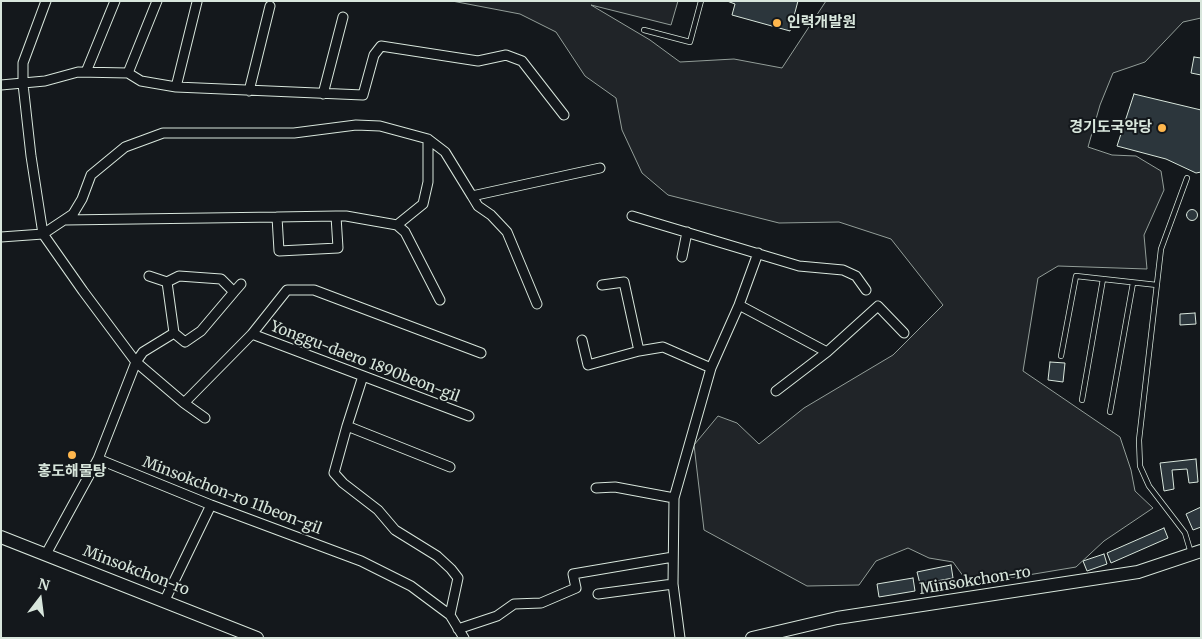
<!DOCTYPE html>
<html>
<head>
<meta charset="utf-8">
<style>
	body { margin:0 }
	#map { position:relative; width:1202px; height:639px; overflow:hidden; background:#14181c; font-family:Merriweather,serif }
	canvas { display:block }
	.frame { position:absolute; inset:0; border:2px solid #d8e6dc; pointer-events:none }
	.north { position:absolute; left:15px; top:574px; width:50px; height:50px; -webkit-text-stroke:4px #14181c; paint-order:stroke; rotate:15deg; font-size:14px; font-weight:700; line-height:20px; text-align:center; color:#d8e6dc }
	.north::after { content:''; display:block; margin:auto; width:18px; height:22px; background:#d8e6dc; clip-path:polygon(50% 0,100% 100%,50% 72%,0 100%) }
</style>
</head>
<body>
<div id="map">
<canvas width="1202" height="639"></canvas>
<div class="frame"></div>
<div class="north">N</div>
</div>
<script>
const ctx = document.querySelector('canvas').getContext('2d');
ctx.lineJoin = 'round';
function paint(path, color) { ctx.fillStyle = color; ctx.fill(path, 'evenodd'); }
const poly = rows => new Path2D(rows.map(r => 'M' + r).join(''));
function stroke(path, color, width, dash) { ctx.strokeStyle = color; ctx.lineWidth = width; ctx.lineCap = dash ? 'butt' : 'round'; ctx.setLineDash(dash || []); ctx.stroke(path); }
function label(font, color, halo, rows, align = 'center') {
  ctx.font = font + ' Merriweather,"Noto Sans KR",serif'; ctx.lineWidth = 4; ctx.setLineDash([]); ctx.textBaseline = 'middle'; ctx.strokeStyle = halo; ctx.fillStyle = color; for (const [text, x, y, turn = 0] of rows) {
    ctx.save(); ctx.translate(x, y); ctx.rotate((+turn || 0) * Math.PI / 180); ctx.textAlign = isNaN(turn) ? turn : align; if (halo) ctx.strokeText(text, 0, 0); ctx.fillText(text, 0, 0); ctx.restore();
  }
}
const green = poly([
	[452,1,678,1,671,25,591,5,650,40,680,62,734,59,782,68,826,1,1201,1,1201,18,1183,22,1145,62,1113,73,1100,105,1088,147,1112,155,1136,156,1161,171,1164,190,1144,235,1147,269,1058,266,1038,278,1023,371,1120,437,1131,470,1135,491,1153,508,1104,541,1076,567,1016,577,966,580,953,562,929,558,908,548,876,561,859,585,807,586,704,530,694,445,718,416,737,423,759,444,804,408,893,355,943,305,891,239,839,222,779,223,668,195,642,173,622,130,616,98,585,76,556,32,520,14,452,1]
]);
paint(green, '#202428');
stroke(green, '#939e99', 1);
const building = poly([
	[798,1,790,31,732,15,735,4,727,1,798,1],
	[1194,57,1201,58,1201,75,1191,73,1194,57],
	[1134,94,1201,110,1201,172,1196,173,1166,159,1117,146,1134,94],
	'1186.5 215a5.5 5.5 0 1 1 11 0a5.5 5.5 0 1 1-11 0Z',
	[1195,313,1196,324,1180,325,1180,314,1195,313],
	[1050,362,1065,363,1063,382,1048,380,1050,362],
	[1196,459,1198,482,1189,483,1187,469,1172,470,1174,489,1164,491,1160,463,1196,459],
	[1201,507,1201,527,1193,530,1186,514,1201,507],
	[1164,528,1168,538,1111,563,1107,553,1164,528],
	[1104,554,1107,564,1087,571,1083,561,1104,554],
	[951,565,953,578,920,584,917,572,951,565],
	[913,578,915,591,879,597,877,584,913,578]
]);
paint(building, '#2c363c');
stroke(building, '#d8e6dc', 1);
const lane = poly([
	[644,30,690,42,701,1],
	[1187,178,1161,249,1139,440,1140,466,1149,486,1185,533,1191,553],
	[1061,356,1076,276,1157,285],
	[1082,400,1103,279],
	[1110,412,1133,283]
]);
const street = poly([
	[46,1,23,63,23,84,31,156,43,234,83,291,136,362,143,352,174,333,167,282,179,276,221,279,234,292,201,331,185,342,174,333],
	[86,72,115,1],
	[128,73,157,1],
	[1,85,45,81,78,72,128,73,141,81,176,87,363,95,374,55,381,46,478,61,506,55,522,61,564,115],
	[176,87,197,2],
	[249,91,270,6],
	[323,94,343,17],
	[472,196,478,206,491,215,507,232,537,304],
	[336,216,346,216,397,225,405,232,440,300],
	[632,216,799,266,843,270,856,276,866,290],
	[65,220,277,217,336,216,338,248,279,251,277,217],
	[397,225,423,204,428,182,428,139],
	[1,237,43,234,73,214,82,199,91,175,125,147,163,133,294,133,356,125,380,126,428,139,445,152,472,196,600,168],
	[682,257,687,232],
	[149,276,167,282],
	[602,285,624,282,639,351],
	[234,292,241,284],
	[739,305,827,352],
	[252,334,287,290,314,290,481,353],
	[582,340,588,365,639,351,663,347,711,368],
	[776,391,827,352,878,306,904,333],
	[184,403,205,418],
	[347,426,363,376],
	[98,459,136,362,184,403,252,334,469,416],
	[596,488,615,487,674,498],
	[46,554,98,459,211,505,361,561,411,586,450,615,464,638],
	[598,594,673,584],
	[165,600,211,505],
	[450,615,458,578,451,569,437,556,395,530,378,510,343,483,334,473,347,426,450,467],
	[458,629,497,616,514,604,541,603,576,588,573,574,673,557],
	[680,638,673,584,674,498,711,368,739,305,758,253]
]);
const secondary = poly([
	[1,537,257,638],
	[752,638,837,618,1138,572,1201,551]
]);
stroke(lane, '#d8e6dc', 6);
stroke(street, '#d8e6dc', 11);
stroke(secondary, '#d8e6dc', 14);
stroke(lane, '#14181c', 4.5);
stroke(street, '#14181c', 9);
stroke(secondary, '#14181c', 12);
for (const [x, y, r, color] of [
	[777,23,5,"#ffb74d"],
	[1162,128,5,"#ffb74d"],
	[72,455,5,"#ffb74d"]
]) { const dot = new Path2D(); dot.arc(x, y, r, 0, 2 * Math.PI); ctx.fillStyle = color; ctx.fill(dot); stroke(dot, '#14181c', 2); }
label('bold 15px', '#d8e6dc', '#14181c', [
	["인력개발원",787,23],
	["경기도국악당",1152,128,"right"],
	["홍도해물탕",72,472,"center"]
], 'left');
label('15px', '#d8e6dc', '#14181c', [
	["Yonggu-daero 1890beon-gil",365,362,21],
	["Minsokchon-ro 11beon-gil",232,496,21],
	["Minsokchon-ro",136,571,21],
	["Minsokchon-ro",975,581,-9]
]);
</script>
</body>
</html>
